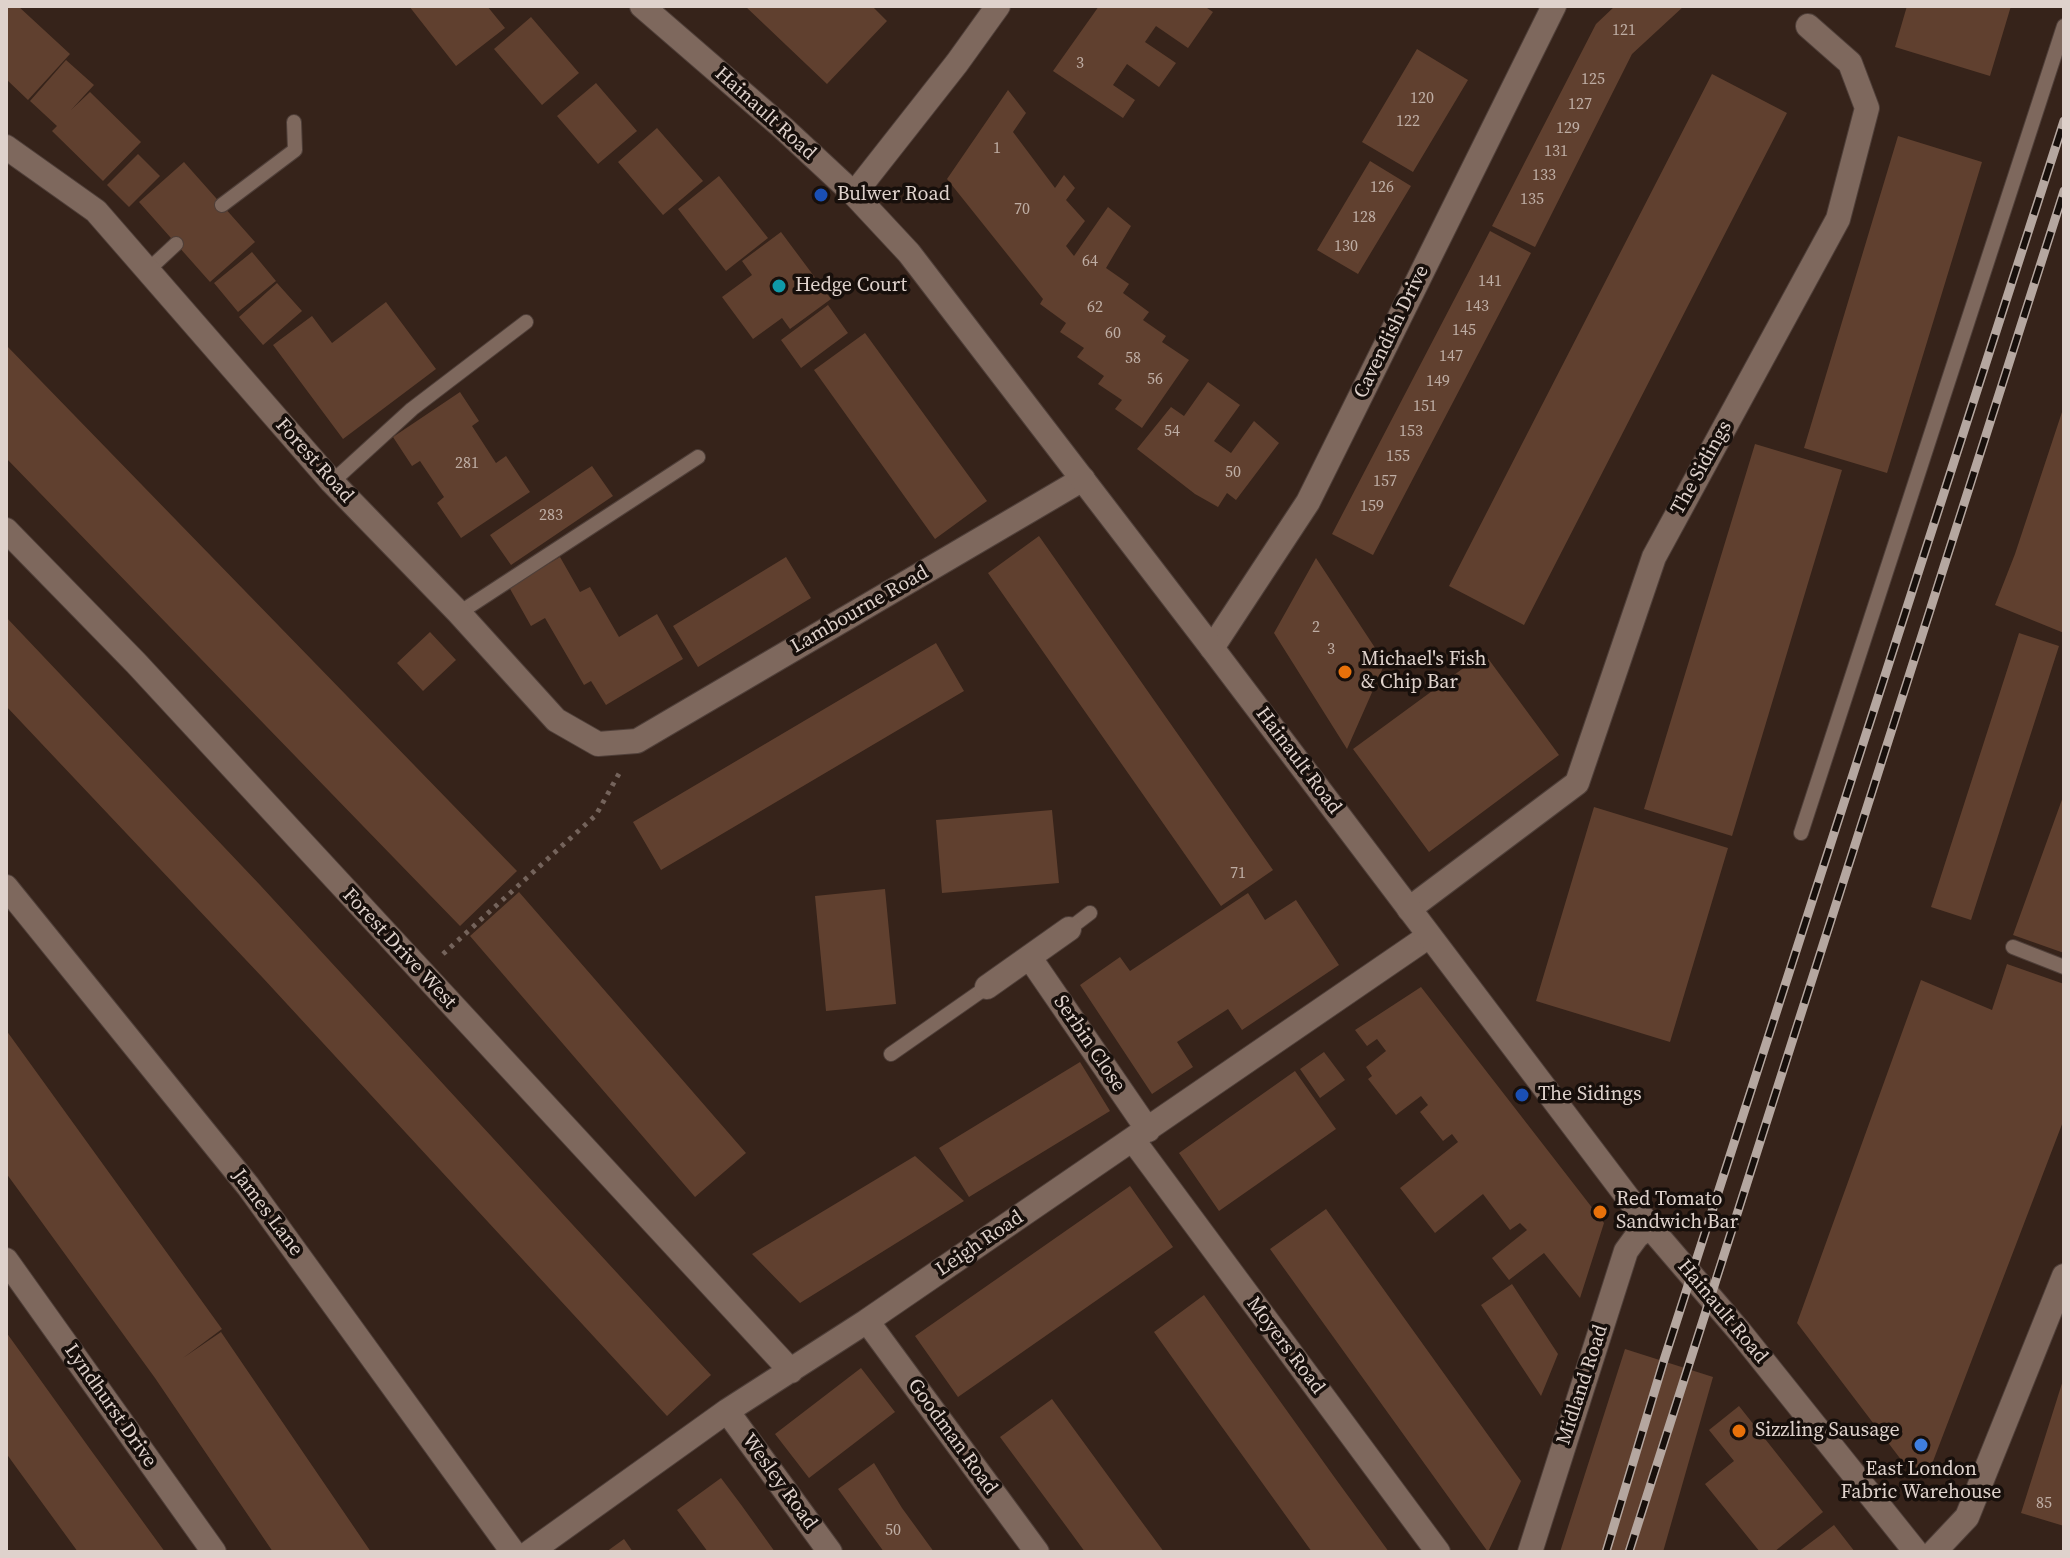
<!DOCTYPE html>
<html>
<head>
<meta charset="utf-8">
<style>
	body { margin:0 }
	#map { position:relative; width:2070px; height:1558px; overflow:hidden; background:#36231a; font-family:"Source Serif 4",serif }
	canvas { display:block }
	.frame { position:absolute; inset:0; border:8px solid #dfd2cc; pointer-events:none }
</style>
</head>
<body>
<div id="map">
<canvas width="2070" height="1558"></canvas>
<div class="frame"></div>
</div>
<script>
const ctx = document.querySelector('canvas').getContext('2d');
ctx.lineJoin = 'round';
function paint(path, color) { ctx.fillStyle = color; ctx.fill(path, 'evenodd'); }
const poly = rows => new Path2D(rows.map(r => 'M' + r).join(''));
function stroke(path, color, width, dash) { ctx.strokeStyle = color; ctx.lineWidth = width; ctx.lineCap = dash ? 'butt' : 'round'; ctx.setLineDash(dash || []); ctx.stroke(path); }
function label(font, color, halo, rows, align = 'center') {
  ctx.font = font + ' "Source Serif 4",serif'; ctx.lineWidth = 7; ctx.setLineDash([]); ctx.textBaseline = 'middle'; ctx.strokeStyle = halo; ctx.fillStyle = color; for (const [text, x, y, turn = 0] of rows) {
    ctx.save(); ctx.translate(x, y); ctx.rotate((+turn || 0) * Math.PI / 180); ctx.textAlign = isNaN(turn) ? turn : align; if (halo) ctx.strokeText(text, 0, 0); ctx.fillText(text, 0, 0); ctx.restore();
  }
}
paint(poly([
	[7,6,18,6,70,54,28,100,6,79],
	[409,6,487,6,505,28,456,66],
	[745,6,872,6,887,21,827,84],
	[1099,6,1204,6,1213,12,1188,48,1156,26,1145,42,1176,63,1159,87,1127,64,1113,85,1135,100,1123,118,1053,71],
	[1615,6,1684,6,1632,54,1535,247,1492,226,1596,24],
	[1907,6,2011,6,1990,76,1895,47],
	[531,17,579,73,542,105,494,49],
	[1417,49,1468,80,1413,172,1362,142],
	[66,60,94,85,71,110,90,92,141,142,103,181,52,131,57,126,30,101],
	[1712,74,1787,113,1524,625,1449,586],
	[596,83,637,131,598,164,557,116],
	[1008,90,1026,113,1013,132,1055,188,1064,175,1075,188,1066,200,1085,221,1066,246,1074,256,1108,207,1131,226,1106,268,1129,284,1123,293,1149,312,1143,320,1166,336,1162,342,1189,360,1142,428,1115,409,1122,400,1098,384,1104,376,1077,357,1084,348,1060,332,1066,323,1040,304,1043,299,947,179],
	[657,128,703,181,663,215,618,162],
	[1898,136,1982,162,1887,473,1804,448],
	[138,154,160,176,129,207,107,185],
	[1370,161,1411,186,1358,274,1317,250],
	[184,162,255,242,210,282,139,202],
	[719,176,768,238,726,271,678,209],
	[1490,231,1531,253,1373,555,1332,534],
	[781,232,831,299,790,329,782,318,753,339,722,297,752,275,742,261],
	[252,252,276,281,238,312,214,283],
	[277,283,302,311,263,345,239,317],
	[386,302,436,369,343,439,273,345,312,316,332,343],
	[828,305,848,333,801,368,781,340],
	[865,333,987,501,935,539,814,370],
	[6,345,517,871,460,926,6,458],
	[1208,382,1240,405,1214,441,1231,453,1254,421,1279,443,1236,500,1227,493,1218,507,1195,494,1137,449,1171,407,1184,416],
	[460,392,479,421,472,426,496,463,506,456,530,492,461,538,437,503,444,497,420,461,412,466,393,437],
	[2064,406,2064,633,1995,605,2015,554],
	[1755,444,1842,470,1732,836,1644,809],
	[592,466,613,496,511,565,490,535],
	[1039,536,1273,870,1221,906,988,573],
	[560,557,580,592,590,587,619,637,657,614,683,659,606,705,591,681,584,685,545,618,531,626,509,587],
	[786,557,811,598,698,667,673,626],
	[1316,558,1385,663,1347,749,1274,633],
	[6,617,260,885,711,1375,667,1416,263,978,6,706],
	[430,632,456,660,423,691,397,663],
	[2019,633,2059,646,1971,920,1931,907],
	[936,643,964,691,661,870,633,822],
	[1484,653,1559,755,1429,852,1353,749],
	[2064,794,2064,953,2013,935],
	[1594,807,1728,848,1670,1042,1536,1001],
	[1052,810,1059,883,942,893,936,820],
	[885,889,896,1004,826,1011,815,896],
	[519,892,746,1153,695,1197,470,936],
	[1248,893,1265,920,1296,900,1339,965,1242,1030,1228,1009,1177,1042,1193,1067,1152,1094,1080,985,1120,957,1130,971],
	[2007,964,2064,984,2064,1119,1927,1477,1915,1478,1797,1323,1921,980,1992,1010],
	[1421,987,1604,1223,1580,1298,1544,1253,1509,1280,1492,1258,1527,1230,1520,1223,1510,1230,1483,1194,1435,1233,1400,1188,1458,1142,1452,1134,1443,1141,1420,1112,1428,1105,1421,1096,1396,1115,1368,1079,1372,1076,1366,1067,1386,1051,1377,1039,1367,1046,1355,1030],
	[6,1030,222,1329,183,1358,221,1332,371,1552,273,1552,155,1378,6,1173],
	[1324,1052,1345,1080,1320,1098,1300,1069],
	[1080,1062,1110,1111,969,1197,939,1148],
	[1295,1071,1336,1129,1219,1211,1179,1153],
	[915,1156,964,1201,800,1303,752,1254],
	[1130,1186,1173,1247,958,1397,915,1336],
	[1326,1209,1521,1481,1488,1552,1270,1249],
	[1512,1284,1558,1354,1541,1396,1481,1305],
	[1204,1295,1335,1478,1389,1552,1312,1552,1191,1384,1154,1332],
	[6,1332,90,1449,165,1552,78,1552,16,1467,6,1453],
	[1625,1349,1713,1377,1663,1552,1560,1552],
	[861,1368,895,1412,809,1478,775,1434],
	[2064,1377,2064,1526,2021,1513],
	[1052,1399,1133,1510,1164,1552,1085,1552,1066,1526,1000,1437],
	[1739,1406,1823,1512,1774,1552,1760,1552,1705,1484,1734,1461,1709,1430],
	[874,1463,902,1508,934,1552,884,1552,838,1489],
	[721,1478,742,1506,775,1552,708,1552,677,1510],
	[1834,1525,1855,1552,1798,1552],
	[624,1539,633,1552,606,1552]
]), '#60402f');
const lane = poly([
	[222,205,295,150,294,122],
	[147,271,176,244],
	[332,482,412,409,526,322],
	[459,613,698,457],
	[1801,833,2064,26],
	[1069,929,1090,913],
	[2013,947,2064,967],
	[891,1054,987,987]
]);
const street = poly([
	[6,147,96,211,332,482,459,613,556,720,598,744,637,741,1083,479],
	[854,194,957,63,998,6],
	[6,530,136,663,791,1371],
	[1212,648,1308,502,1554,6],
	[6,887,248,1186,513,1552],
	[1409,909,1577,783,1654,557,1838,219,1867,108,1850,63,1808,26],
	[1030,958,1148,1130],
	[987,987,1069,929],
	[1133,1140,1438,1552],
	[6,1260,214,1552],
	[867,1321,1037,1552],
	[727,1411,830,1552],
	[530,1552,727,1411,867,1321,1429,936],
	[1530,1552,1626,1251,1637,1236,1650,1227],
	[1934,1552,1967,1517,2064,1276]
]);
const secondary = poly([
	[642,6,783,128,854,194,909,253,1212,648,1650,1227,1740,1332,1916,1552]
]);
stroke(lane, '#4f3f39', 16);
stroke(street, '#4f3f39', 26);
stroke(secondary, '#4f3f39', 26);
stroke(poly([
	[443,954,596,815,621,770]
]), '#74635b', 5, [4, 6]);
stroke(lane, '#7e685d', 14);
stroke(street, '#7e685d', 24);
stroke(secondary, '#7e685d', 24);
const rail = poly([
	[1606,1552,1664,1360,2064,121],
	[1629,1552,2064,191]
]);
stroke(rail, '#b5a7a0', 9);
stroke(rail, '#170f0b', 6, [18]);
for (const [x, y, r, color] of [
	[821,195,8,"#1a4fb4"],
	[779,286,8,"#0f9aa8"],
	[1345,672,8,"#e8710a"],
	[1522,1095,8,"#1a4fb4"],
	[1600,1212,8,"#e8710a"],
	[1739,1431,8,"#e8710a"],
	[1921,1445,8,"#3f7fe0"]
]) { const dot = new Path2D(); dot.arc(x, y, r, 0, 2 * Math.PI); ctx.fillStyle = color; ctx.fill(dot); stroke(dot, '#170f0b', 3); }
label('16px', '#bfaea5', null, [
	["121",1624,31],
	["3",1080,64],
	["125",1593,80],
	["120",1422,99],
	["127",1580,105],
	["122",1408,122],
	["129",1568,129],
	["1",997,149],
	["131",1556,152],
	["133",1544,176],
	["126",1382,188],
	["135",1532,200],
	["70",1022,210],
	["128",1364,218],
	["130",1346,247],
	["64",1090,262],
	["141",1490,282],
	["143",1477,307],
	["62",1095,308],
	["145",1464,331],
	["60",1113,334],
	["147",1451,357],
	["58",1133,359],
	["56",1155,380],
	["149",1438,382],
	["151",1425,407],
	["54",1172,432],
	["153",1411,432],
	["155",1398,457],
	["281",467,464],
	["50",1233,473],
	["157",1385,482],
	["159",1372,507],
	["283",551,516],
	["2",1316,628],
	["3",1331,650],
	["71",1238,874],
	["85",2044,1504],
	["50",893,1531]
]);
label('20px', '#dfd2cc', '#170f0b', [
	["Hainault Road",765,114,42],
	["Cavendish Drive",1392,332,-64],
	["Forest Road",314,461,48],
	["The Sidings",1702,468,-61],
	["Lambourne Road",860,610,-30],
	["Hainault Road",1298,761,53],
	["Forest Drive West",399,949,47],
	["Serbin Close",1089,1044,56],
	["James Lane",267,1213,53],
	["Leigh Road",980,1244,-34],
	["Hainault Road",1722,1312,50],
	["Moyers Road",1285,1346,53],
	["Midland Road",1583,1385,-72],
	["Lyndhurst Drive",110,1406,55],
	["Goodman Road",952,1437,54],
	["Wesley Road",779,1482,54]
]);
label('20px', '#dfd2cc', '#170f0b', [
	["Bulwer Road",837,195],
	["Hedge Court",795,286],
	["Michael's Fish",1361,660],
	["& Chip Bar",1361,683],
	["The Sidings",1538,1095],
	["Red Tomato",1616,1200],
	["Sandwich Bar",1616,1223],
	["Sizzling Sausage",1755,1431],
	["East London",1921,1470,"center"],
	["Fabric Warehouse",1921,1493,"center"]
], 'left');
</script>
</body>
</html>
